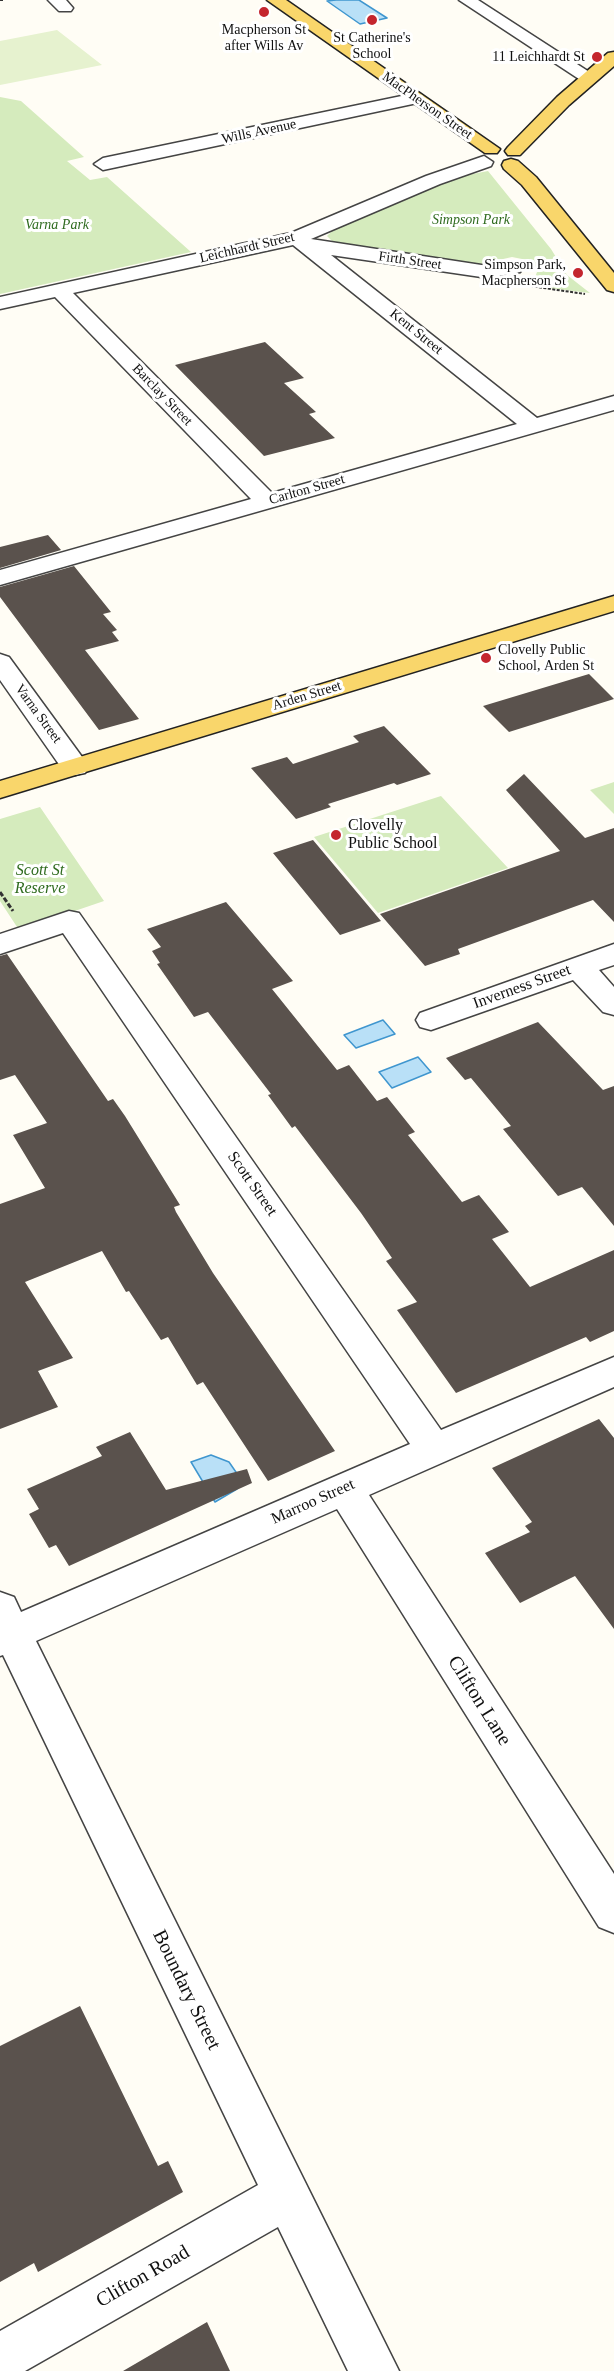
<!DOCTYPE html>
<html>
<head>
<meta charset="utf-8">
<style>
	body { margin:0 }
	canvas { display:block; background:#fffdf5 }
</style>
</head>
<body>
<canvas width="614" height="2371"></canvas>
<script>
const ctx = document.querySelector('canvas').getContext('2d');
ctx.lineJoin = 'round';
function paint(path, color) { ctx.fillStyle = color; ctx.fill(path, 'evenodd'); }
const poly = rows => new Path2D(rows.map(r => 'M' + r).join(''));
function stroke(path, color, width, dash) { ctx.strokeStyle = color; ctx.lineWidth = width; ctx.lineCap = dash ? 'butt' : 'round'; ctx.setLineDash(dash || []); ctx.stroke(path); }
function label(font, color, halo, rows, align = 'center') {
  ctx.font = font + ' "Times New Roman",serif'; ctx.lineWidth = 6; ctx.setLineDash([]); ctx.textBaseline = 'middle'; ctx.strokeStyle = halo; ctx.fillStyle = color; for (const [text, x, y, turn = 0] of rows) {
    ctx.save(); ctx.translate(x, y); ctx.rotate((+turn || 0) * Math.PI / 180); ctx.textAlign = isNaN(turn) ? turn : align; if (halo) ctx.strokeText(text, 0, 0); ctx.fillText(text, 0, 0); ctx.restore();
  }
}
paint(poly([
	[0,97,21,101,84,157,67,161,90,180,107,177,191,252,0,294],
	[488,171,551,249,567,275,590,293,532,286,537,272,532,261,512,257,472,266,335,244,327,236,335,228,462,176],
	[614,782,614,814,590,790],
	[441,796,508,868,378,913,314,837],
	[40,807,104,901,19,930,0,901,0,819]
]), '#d5ebbd');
paint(poly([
	[57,30,102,65,0,85,0,41]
]), '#e6f2cf');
const water = poly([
	[336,0,359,0,387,18,360,24,327,1,336,0],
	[383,1020,395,1034,356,1048,344,1035,383,1020],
	[418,1057,431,1072,392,1088,379,1072,418,1057],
	[211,1455,229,1462,238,1475,237,1489,215,1502,191,1462,211,1455]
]);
paint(water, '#b9e0f7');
stroke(water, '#3f96cf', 1.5);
paint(poly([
	[265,342,304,378,284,383,316,412,309,414,335,438,264,456,175,365],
	[48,535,61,550,0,568,0,547],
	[74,566,111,612,103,614,117,630,112,632,119,641,85,650,139,719,99,730,0,597,0,587],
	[589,674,614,699,509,732,483,706],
	[384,726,431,774,397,785,394,783,328,804,331,807,296,819,251,768,287,757,293,764,359,742,353,736],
	[524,774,585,838,614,828,614,922,593,900,458,949,460,954,425,966,380,914,560,851,506,790],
	[313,840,381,921,340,935,273,853],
	[226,902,293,981,272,989,337,1070,349,1065,377,1101,387,1097,415,1132,408,1135,462,1202,479,1195,509,1232,492,1239,530,1287,614,1250,614,1331,590,1342,586,1337,456,1393,397,1310,417,1302,386,1261,392,1258,361,1213,295,1126,292,1128,268,1095,271,1094,208,1012,194,1017,157,964,160,963,152,951,161,947,147,929],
	[7,954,108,1101,113,1099,125,1116,180,1205,174,1207,176,1212,213,1273,335,1451,268,1481,203,1382,197,1385,168,1337,161,1340,129,1291,126,1292,102,1251,25,1282,73,1358,38,1371,58,1407,0,1429,0,1204,45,1188,13,1135,47,1123,15,1075,0,1080,0,956],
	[538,1022,603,1090,614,1086,614,1226,582,1187,558,1196,503,1129,511,1126,471,1078,465,1080,446,1058],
	[599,1419,614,1438,614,1629,575,1576,520,1603,485,1553,530,1532,525,1526,532,1522,492,1468],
	[130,1432,166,1490,247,1469,252,1483,69,1566,56,1545,49,1548,29,1514,39,1509,27,1489,102,1456,96,1447],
	[80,2006,158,2166,168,2161,183,2192,38,2272,34,2263,0,2282,0,2046],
	[207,2322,230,2371,123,2371]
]), '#5a524d');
const minor = poly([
	[48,0,66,0,73,8,71,11,59,11,48,0],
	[459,0,478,0,597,77,594,81,582,81,459,0],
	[416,93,425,98,422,102,103,170,94,164,103,158,416,93],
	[484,156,493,162,491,166,440,184,311,239,488,266,513,262,520,264,523,268,520,272,488,278,331,255,537,418,614,396,614,410,0,585,0,570,251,499,55,297,0,309,0,297,291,233,426,176,484,156],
	[293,245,517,424,272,493,73,293,293,245],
	[0,654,9,657,85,761,89,767,85,773,75,775,65,773,0,680,0,654],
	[69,911,79,913,441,1430,614,1357,614,1387,369,1495,614,1874,614,1933,599,1927,337,1509,36,1641,399,2371,348,2371,278,2227,25,2371,0,2371,0,2331,258,2185,3,1655,0,1656,0,1592,14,1597,21,1612,410,1444,63,933,0,954,0,934,69,911],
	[614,944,614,965,599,970,614,987,614,1015,603,1012,573,980,431,1030,420,1027,416,1020,420,1013,614,944]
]);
const major = poly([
	[267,0,286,0,500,149,497,153,485,153,267,0],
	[614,52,614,66,569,105,520,155,508,155,505,151,508,147,557,97,608,53,614,52],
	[511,159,518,161,536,177,614,273,614,292,607,290,522,185,504,169,502,165,504,161,511,159],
	[614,596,614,611,0,798,0,781,614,596]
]);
stroke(minor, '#444', 3);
stroke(major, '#222', 3);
stroke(poly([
	[0,0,3,0],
	[530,286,585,294]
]), '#333', 2, [3, 1.5]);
stroke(poly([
	[0,892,13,911]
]), '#333', 3, [5, 2]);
paint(minor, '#fff');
paint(major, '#f9d66b');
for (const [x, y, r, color] of [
	[264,12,6,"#c4262e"],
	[372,20,6,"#c4262e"],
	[597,57,6,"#c4262e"],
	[578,273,6,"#c4262e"],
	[486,658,6,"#c4262e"],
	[336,835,6,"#c4262e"]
]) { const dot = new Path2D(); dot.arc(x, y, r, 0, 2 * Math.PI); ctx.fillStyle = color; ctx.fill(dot); stroke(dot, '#fff', 2); }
label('14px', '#111', '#fff', [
	["Macpherson St",264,30],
	["after Wills Av",264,46],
	["St Catherine's",372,38],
	["School",372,54],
	["11 Leichhardt St",585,57,"right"],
	["Simpson Park,",566,265,"right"],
	["Macpherson St",566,281,"right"],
	["Clovelly Public",498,650,"left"],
	["School, Arden St",498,666,"left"]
]);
label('14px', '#111', '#fff', [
	["MacPherson Street",427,106,35],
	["Wills Avenue",259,132,-12],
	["Leichhardt Street",247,248,-13],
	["Firth Street",410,261,8],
	["Kent Street",416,332,39],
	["Barclay Street",162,395,46],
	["Carlton Street",307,490,-16],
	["Arden Street",307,696,-17],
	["Varna Street",38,714,54]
]);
label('italic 14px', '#2f6b1f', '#fff', [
	["Simpson Park",471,220],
	["Varna Park",57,225]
]);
label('16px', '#111', '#fff', [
	["Clovelly",348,826],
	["Public School",348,844]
], 'left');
label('italic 16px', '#2f6b1f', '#fff', [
	["Scott St",40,871],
	["Reserve",40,889]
]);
label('16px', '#111', '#fff', [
	["Inverness Street",522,987,-20],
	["Scott Street",252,1184,55],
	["Marroo Street",313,1502,-24]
]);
label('20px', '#111', '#fff', [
	["Clifton Lane",479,1701,58],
	["Boundary Street",186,1990,64],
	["Clifton Road",143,2277,-30]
]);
</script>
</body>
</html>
